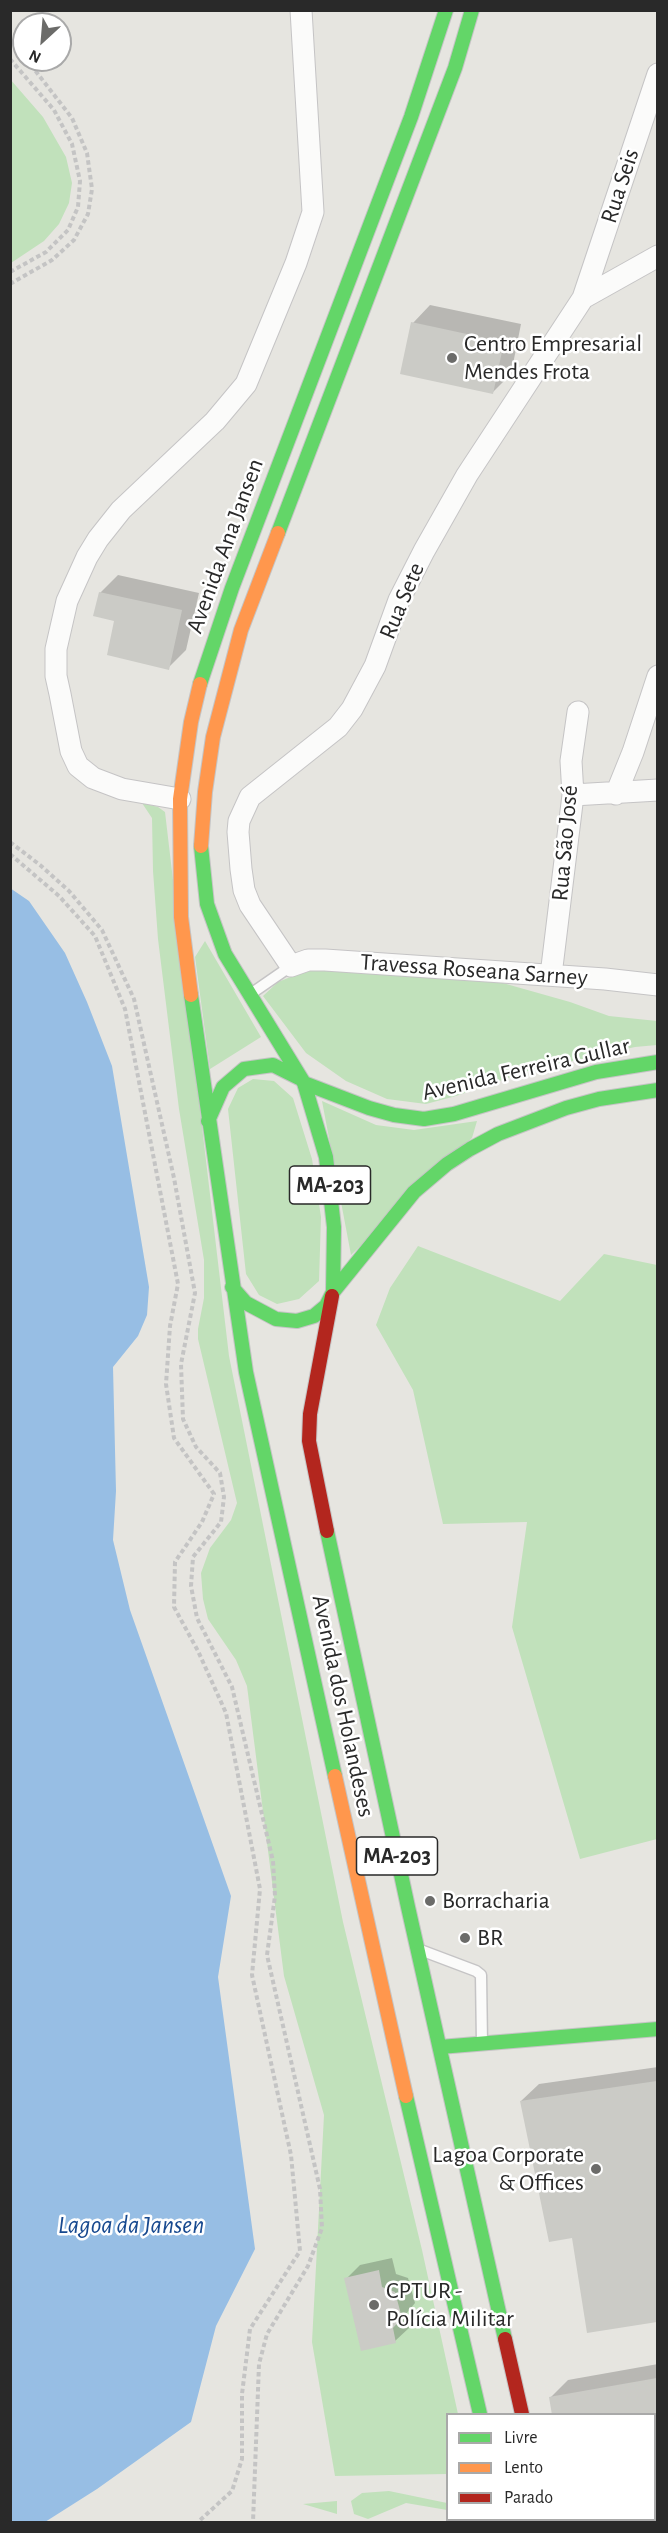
<!DOCTYPE html>
<html>
<head>
<meta charset="utf-8">
<style>
	body { margin:0 }
	#map { position:relative; width:668px; height:2533px; overflow:hidden; background:#e6e5e0; font-family:"Alegreya Sans",sans-serif }
	canvas { display:block }
	.frame { position:absolute; inset:0; border:12px solid #292929; pointer-events:none }
	.legend { position:absolute; left:446px; top:2413px; width:210px; height:108px; box-sizing:border-box; background:#fff; border:2px solid #a9a9a9; margin:0; padding:8px 10px; list-style:none; font-size:18px; color:#292929 }
	.legend li { display:flex; align-items:center; gap:12px; height:30px }
	.legend b { width:30px; border:2px solid #a9a9a9 }
	.north { position:absolute; left:12px; top:12px; width:60px; height:60px; box-sizing:border-box; background:#fff; border:2px solid #a9a9a9; border-radius:50%; rotate:206deg; font-size:16px; font-weight:700; line-height:24px; text-align:center; color:#292929 }
	.north::after { content:''; display:block; margin:auto; width:21px; height:27px; background:#6b6b69; clip-path:polygon(50% 0,100% 100%,50% 72%,0 100%) }
</style>
</head>
<body>
<div id="map">
<canvas width="668" height="2533"></canvas>
<div class="frame"></div>
<ul class="legend">
<li><b style="height:8px;background:#63d668"></b>Livre</li>
<li><b style="height:8px;background:#ff974d"></b>Lento</li>
<li><b style="height:8px;background:#b3261e"></b>Parado</li>
</ul>
<div class="north">N</div>
</div>
<script>
const ctx = document.querySelector('canvas').getContext('2d');
ctx.lineJoin = 'round';
function paint(path, color) { ctx.fillStyle = color; ctx.fill(path, 'evenodd'); }
const poly = rows => new Path2D(rows.map(r => 'M' + r).join(''));
function stroke(path, color, width, dash) { ctx.strokeStyle = color; ctx.lineWidth = width; ctx.lineCap = dash ? 'butt' : 'round'; ctx.setLineDash(dash || []); ctx.stroke(path); }
function label(font, color, halo, rows, align = 'center') {
  ctx.font = font + ' "Alegreya Sans",sans-serif'; ctx.lineWidth = 5; ctx.setLineDash([]); ctx.textBaseline = 'middle'; ctx.strokeStyle = halo; ctx.fillStyle = color; for (const [text, x, y, turn = 0] of rows) {
    ctx.save(); ctx.translate(x, y); ctx.rotate((+turn || 0) * Math.PI / 180); ctx.textAlign = isNaN(turn) ? turn : align; if (halo) ctx.strokeText(text, 0, 0); ctx.fillText(text, 0, 0); ctx.restore();
  }
}
paint(poly([
	[10,79,43,117,66,157,72,183,69,203,59,224,44,241,11,263],
	[142,803,158,807,165,812,229,1356,343,1922,422,2250,458,2414,448,2414,447,2474,335,2476,312,2342,324,2115,284,1976,247,1686,236,1660,208,1619,203,1599,201,1573,210,1548,231,1520,237,1503,198,1339,198,1329,204,1298,204,1260,179,1109,158,939,153,871,152,818],
	[205,941,261,1037,210,1069,195,957],
	[313,968,485,978,570,1002,609,1016,657,1021,657,1045,635,1047,528,1071,456,1096,426,1104,387,1099,346,1081,306,1053,263,996,278,982],
	[253,1079,274,1081,293,1098,312,1159,321,1217,319,1281,299,1299,277,1304,259,1295,246,1274,228,1109,238,1088],
	[322,1101,376,1125,414,1130,477,1121,472,1138,351,1255],
	[418,1246,560,1301,604,1254,657,1265,657,1839,580,1859,512,1627,527,1522,443,1524,413,1390,376,1325,390,1288],
	[389,2491,447,2503,447,2510,406,2503,368,2519,354,2514,351,2501,362,2493],
	[337,2501,337,2514,303,2504]
]), '#c1e1bb');
paint(poly([
	[10,888,29,901,65,953,87,1002,112,1066,149,1287,147,1315,138,1336,113,1367,116,1491,113,1540,130,1610,231,1896,218,1977,255,2249,216,2326,191,2422,97,2489,45,2522,10,2522]
]), '#97bee4');
paint(poly([
	[430,305,521,324,511,374,493,392,413,323],
	[118,575,199,593,186,650,168,668,116,620,100,593],
	[658,2067,658,2320,588,2331,573,2236,521,2101,539,2084],
	[392,2258,396,2274,408,2278,415,2303,406,2314,409,2328,395,2341,346,2279,360,2265],
	[658,2364,658,2450,654,2450,654,2414,550,2398,568,2380]
]), '#0003');
paint(poly([
	[411,322,504,342,493,394,400,374],
	[99,592,182,610,169,670,107,655,114,621,93,616],
	[657,2081,657,2322,587,2333,572,2238,549,2242,520,2101],
	[379,2270,382,2287,395,2292,402,2318,393,2328,396,2343,361,2351,344,2278],
	[657,2378,657,2415,552,2415,549,2397]
]), '#cbcbc6');
const lane = poly([
	[252,993,291,966],
	[423,1951,476,1971,481,1975,482,2044]
]);
const street = poly([
	[658,256,583,298,467,475,424,551,399,600,375,666,352,709,338,727,250,797,239,821,238,832,241,869,244,890,250,905,291,966,308,960,325,960,605,979,658,985],
	[583,298,658,74],
	[616,794,633,752,658,676],
	[573,795,658,790],
	[180,799,122,789,93,778,78,766,71,751,60,694,56,676,56,649,67,601,87,557,98,539,121,510,215,421,246,384,296,263,313,212,301,10],
	[551,975,573,795,571,761,578,712]
]);
const fast = poly([
	[278,533,455,68,472,10],
	[200,684,232,588,411,117,446,10],
	[201,846,207,904,225,954,304,1083,326,1157,334,1227,333,1292,326,1306,314,1316,297,1321,276,1319,246,1303,232,1287],
	[191,995,246,1372,335,1776],
	[304,1083,369,1108,394,1115,424,1119,454,1114,596,1072,658,1062],
	[208,1121,223,1087,244,1069,273,1065,301,1079],
	[333,1292,414,1192,447,1164,470,1149,498,1134,566,1108,599,1099,658,1090],
	[327,1531,408,1907,505,2339],
	[440,2047,658,2029],
	[406,2096,480,2414],
	[543,2520,544,2522]
]);
const slow = poly([
	[201,846,205,792,213,737,241,630,278,533],
	[191,995,181,917,180,799,191,722,200,684],
	[335,1776,406,2096]
]);
const jam = poly([
	[327,1531,309,1441,310,1414,332,1296],
	[505,2339,522,2414],
	[504,2520,504,2522]
]);
stroke(lane, '#c5c4c5', 13);
stroke(street, '#c5c4c5', 23);
stroke(fast, '#c5c4c5', 16);
stroke(slow, '#c5c4c5', 16);
stroke(jam, '#c5c4c5', 16);
stroke(poly([
	[10,41,24,57],
	[10,59,54,110,72,144,80,181,78,207,68,230,46,252,10,272],
	[10,284,52,260,74,240,88,214,92,189,87,153,72,118,27,60],
	[10,842,40,865,69,891,102,930,134,999,174,1178,195,1293,181,1364,183,1419,196,1447,220,1473,224,1497,221,1522,193,1557,191,1586,197,1618,232,1687,273,1861,275,1896,267,1955,320,2189,322,2228,308,2266,267,2334,259,2364,253,2522],
	[10,854,59,896,95,936,125,1009,178,1284,170,1326,166,1384,174,1438,214,1494,202,1522,175,1562,174,1607,198,1651,226,1713,260,1889,252,1975,291,2155,300,2251,250,2329,242,2394,242,2459,232,2491,198,2522]
]), '#c4c4c4', 4, [4.5, 3]);
stroke(lane, '#fbfbfa', 10);
stroke(street, '#fbfbfa', 21);
stroke(fast, '#63d668', 14);
stroke(slow, '#ff974d', 14);
stroke(jam, '#b3261e', 14);
for (const [x, y, r, color] of [
	[452,358,6,"#6b6b69"],
	[430,1901,6,"#6b6b69"],
	[465,1938,6,"#6b6b69"],
	[596,2169,6,"#6b6b69"],
	[374,2305,6,"#6b6b69"]
]) { const dot = new Path2D(); dot.arc(x, y, r, 0, 2 * Math.PI); ctx.fillStyle = color; ctx.fill(dot); stroke(dot, '#fff', 2); }
for (const [x, y, w] of [
	[330,1185,81],
	[397,1856,81]
]) { const box = new Path2D(); box.roundRect(x - w / 2, y - 19, w, 38, 4.5); ctx.fillStyle = '#fff'; ctx.fill(box); stroke(box, '#292929', 1.5); }
label('bold 22px', '#292929', null, [
	["MA-203",330,1185],
	["MA-203",397,1856]
]);
label('24px', '#292929', '#fff', [
	["Rua Seis",620,186,-72],
	["Avenida Ana Jansen",225,546,-70],
	["Rua Sete",402,601,-67],
	["Rua São José",565,843,-85],
	["Travessa Roseana Sarney",474,970,4],
	["Avenida Ferreira Gullar",526,1069,-13],
	["Avenida dos Holandeses",343,1706,78]
]);
label('24px', '#292929', '#fff', [
	["Centro Empresarial",464,344],
	["Mendes Frota",464,372],
	["Borracharia",442,1901],
	["BR",477,1938],
	["Lagoa Corporate",584,2155,"right"],
	["& Offices",584,2183,"right"],
	["CPTUR -",386,2291],
	["Polícia Militar",386,2319]
], 'left');
label('italic 26px', '#17498f', '#fff', [
	["Lagoa da Jansen",131,2225]
]);
</script>
</body>
</html>
